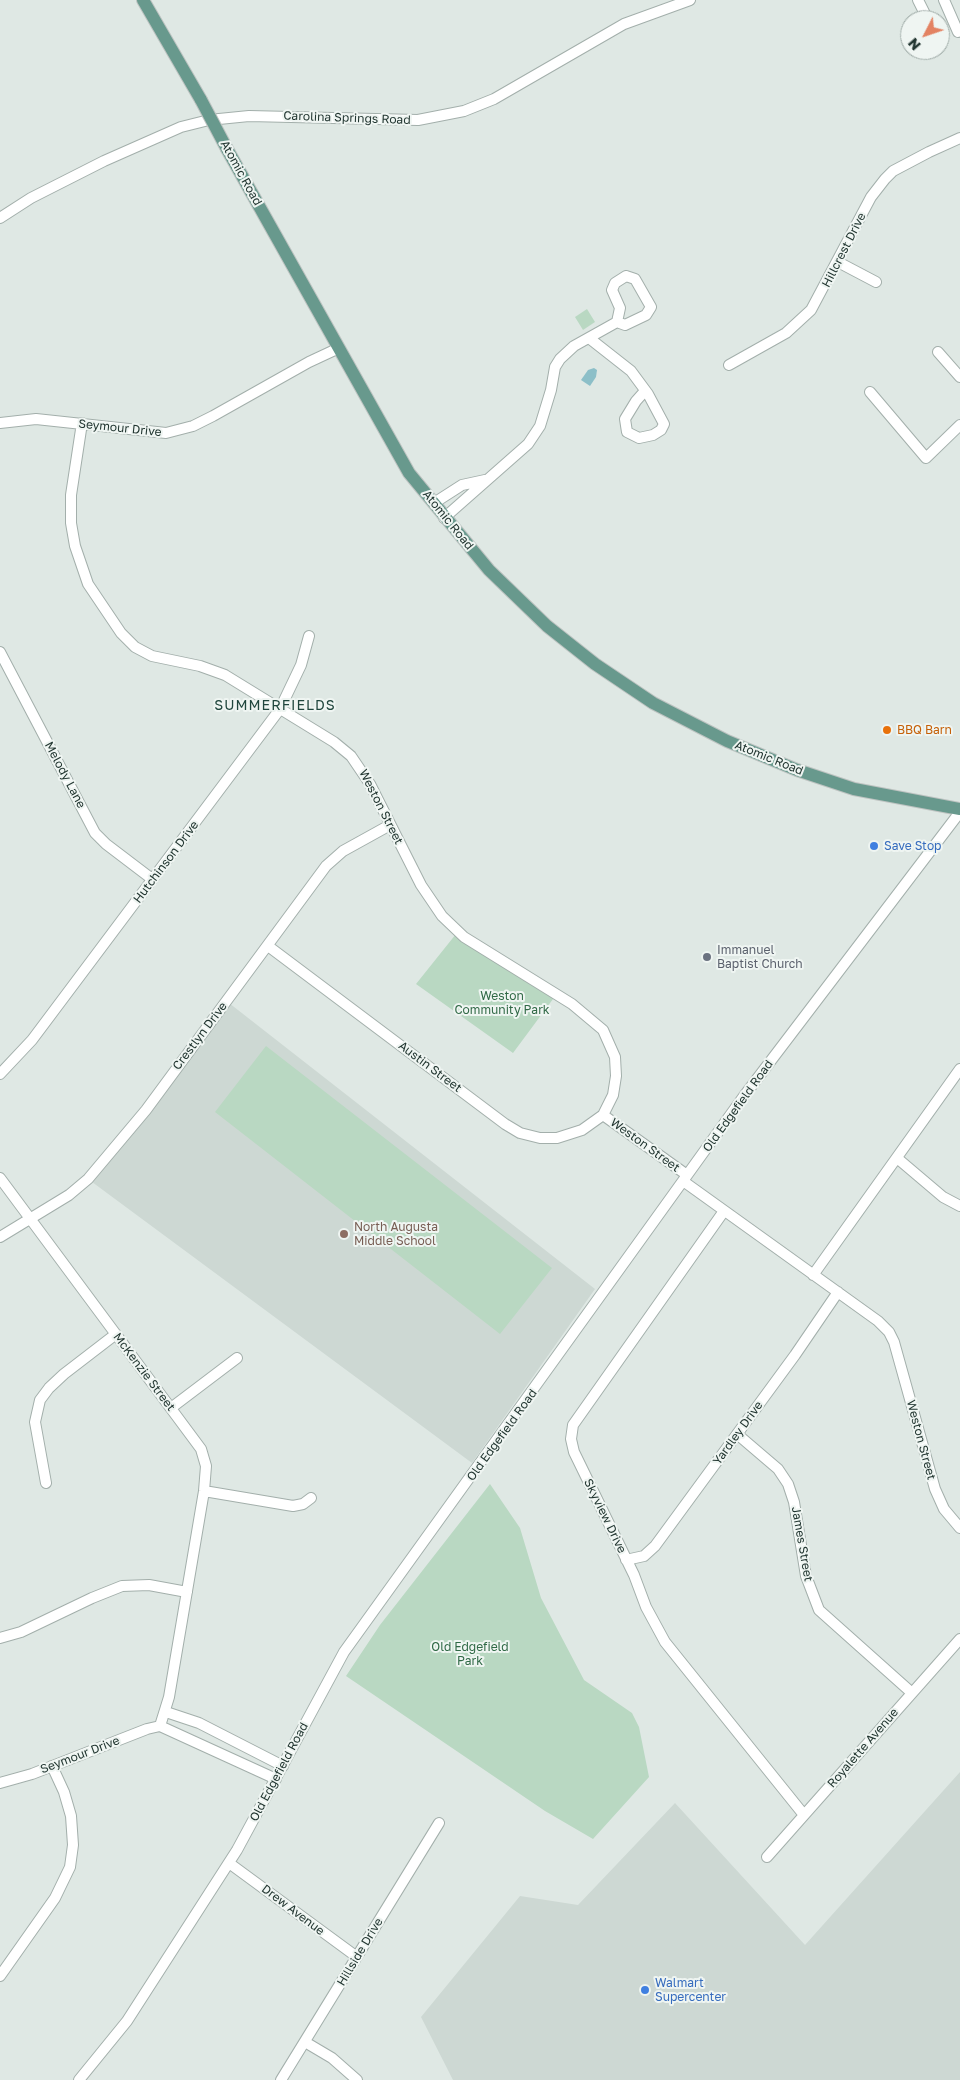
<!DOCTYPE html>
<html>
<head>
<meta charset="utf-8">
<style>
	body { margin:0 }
	#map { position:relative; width:960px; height:2080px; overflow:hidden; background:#dfe8e4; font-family:"Golos Text",sans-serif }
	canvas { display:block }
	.north { position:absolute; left:900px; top:10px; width:50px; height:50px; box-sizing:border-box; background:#eff5f2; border:1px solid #9da9a5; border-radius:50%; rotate:229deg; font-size:14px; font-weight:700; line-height:20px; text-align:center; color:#223631 }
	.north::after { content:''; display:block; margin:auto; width:18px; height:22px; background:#e38262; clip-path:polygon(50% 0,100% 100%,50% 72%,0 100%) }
</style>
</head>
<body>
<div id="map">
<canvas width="960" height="2080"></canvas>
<div class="north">N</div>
</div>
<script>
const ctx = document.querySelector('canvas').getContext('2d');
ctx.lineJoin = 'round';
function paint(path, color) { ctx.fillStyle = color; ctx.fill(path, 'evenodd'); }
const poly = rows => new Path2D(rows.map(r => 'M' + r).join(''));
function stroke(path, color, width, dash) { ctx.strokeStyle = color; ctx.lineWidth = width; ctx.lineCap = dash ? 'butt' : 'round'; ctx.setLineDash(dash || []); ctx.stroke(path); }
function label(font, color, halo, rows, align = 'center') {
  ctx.font = font + ' "Golos Text",sans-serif'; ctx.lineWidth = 4; ctx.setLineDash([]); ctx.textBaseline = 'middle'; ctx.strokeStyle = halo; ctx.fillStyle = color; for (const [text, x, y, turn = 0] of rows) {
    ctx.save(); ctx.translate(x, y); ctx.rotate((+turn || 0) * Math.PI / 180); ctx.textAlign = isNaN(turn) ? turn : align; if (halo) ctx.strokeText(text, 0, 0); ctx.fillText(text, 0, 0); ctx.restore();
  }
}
paint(poly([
	[229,1003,595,1289,472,1463,88,1179],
	[960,1772,960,2080,453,2080,421,2017,520,1896,578,1905,675,1803,805,1945]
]), '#cdd8d3');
paint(poly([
	[587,309,595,322,583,330,575,317],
	[456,934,556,995,513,1053,416,984],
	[266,1046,552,1268,500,1334,215,1112],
	[490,1484,520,1528,541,1598,584,1680,632,1713,639,1727,649,1777,593,1839,545,1811,346,1676,380,1625]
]), '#b9d8c2');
paint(poly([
	[594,368,597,370,596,377,590,386,581,380,588,370]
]), '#8cbfc8');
const minor = poly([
	[918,0,928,20],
	[944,0,958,32],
	[0,218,31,198,104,161,181,127,209,120,249,116,418,120,464,111,494,99,624,24,690,0],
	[838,262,876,282],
	[626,276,635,279,651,307,646,315,625,325,617,322,620,308,612,290,615,283,626,276],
	[589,338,631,371,648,394],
	[938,352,960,377],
	[729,365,786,333,811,310,871,197,885,179,893,171,929,152,960,138],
	[644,392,648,394,664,424,661,430,653,435,639,438,627,432,625,419,636,401,644,392],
	[870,392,926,458,960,425],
	[0,423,36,419,166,433,193,426,213,416,309,362,339,348],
	[82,423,71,495,71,523,75,546,88,584,121,633,135,647,152,656,200,666,225,675,334,742,351,756,370,784,421,885,442,916,464,937,572,1004,603,1030,615,1057,616,1076,613,1095,603,1115,582,1130,557,1138,540,1138,520,1133,505,1124,268,946],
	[434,503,462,485,485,480],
	[444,518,528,444,540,426,551,390,555,367,560,359,574,346,617,322],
	[0,652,95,833,106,844,152,879],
	[0,1074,32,1040,280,709,301,665,309,636],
	[603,1115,687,1175],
	[897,1158,943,1197,960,1206],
	[0,1178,201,1449,206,1466,204,1491,169,1697,160,1726,147,1729,32,1774,0,1783],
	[683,1181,878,1321,889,1332,894,1342,935,1489,944,1509,960,1528],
	[724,1211,573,1425,571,1439,574,1452,634,1575,646,1607,665,1642,804,1815],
	[0,1237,69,1195,88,1179,146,1110,326,866,343,851,390,825],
	[813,1275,960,1069],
	[171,1408,237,1358],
	[737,1434,778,1469,788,1484,794,1502,806,1576,819,1610,912,1693],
	[46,1483,35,1422,40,1400,49,1388,64,1374,116,1334],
	[204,1491,293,1506,303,1504,311,1498],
	[626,1560,644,1556,655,1546,795,1355,838,1292],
	[0,1638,21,1632,92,1598,122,1586,149,1585,187,1592],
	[166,1712,199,1723,283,1766],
	[160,1726,276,1779],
	[767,1857,960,1639],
	[229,1863,357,1957],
	[0,1976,55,1898,70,1867,73,1845,71,1816,64,1792,52,1766],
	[305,2042,332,2058,357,2080],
	[79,2080,127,2021,237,1850,344,1652,744,1096,960,812],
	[281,2080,439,1823]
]);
const major = poly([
	[143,0,201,100],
	[227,149,409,473,489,570,547,626,595,664,653,703,727,741,797,770,854,789,960,809]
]);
stroke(minor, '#a3afab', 12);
stroke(major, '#bdc3c1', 14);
stroke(minor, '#fff', 10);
stroke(major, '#68998d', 12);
const majorBridge = poly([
	[201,100,227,149]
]);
stroke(majorBridge, '#bdc3c1', 14, []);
stroke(majorBridge, '#68998d', 12);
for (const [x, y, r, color] of [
	[887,730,5,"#e8710a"],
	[874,846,5,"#3f7fe0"],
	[707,957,5,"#6b7280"],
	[344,1234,5,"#8d6e63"],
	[645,1990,5,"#3f7fe0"]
]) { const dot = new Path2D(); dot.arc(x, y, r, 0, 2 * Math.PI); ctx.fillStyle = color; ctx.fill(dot); stroke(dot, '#eff5f2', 2); }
label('12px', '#223631', '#eff5f2', [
	["Carolina Springs Road",347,118,2],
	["Atomic Road",241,173,61],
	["Hillcrest Drive",844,250,-63],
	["Seymour Drive",120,428,6],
	["Atomic Road",448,520,51],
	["Atomic Road",769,758,22],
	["Melody Lane",65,775,62],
	["Weston Street",381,807,63],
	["Hutchinson Drive",166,862,-53],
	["Crestlyn Drive",200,1036,-53],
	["Austin Street",430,1067,37],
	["Old Edgefield Road",738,1106,-54],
	["Weston Street",645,1145,36],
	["McKenzie Street",144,1372,53],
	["Yardley Drive",738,1433,-54],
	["Old Edgefield Road",502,1435,-54],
	["Weston Street",921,1440,75],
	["Skyview Drive",605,1516,64],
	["James Street",802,1544,80],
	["Royalette Avenue",863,1748,-49],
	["Seymour Drive",80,1755,-21],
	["Old Edgefield Road",279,1772,-62],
	["Drew Avenue",293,1910,37],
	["Hillside Drive",360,1952,-59]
]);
label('12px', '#c56008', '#eff5f2', [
	["BBQ Barn",897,730]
], 'left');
label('12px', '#366cbe', '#eff5f2', [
	["Save Stop",884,846],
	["Walmart",655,1983],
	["Supercenter",655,1997]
], 'left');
label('12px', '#5b616d', '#eff5f2', [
	["Immanuel",717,950],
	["Baptist Church",717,964]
], 'left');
label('12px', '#306946', '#eff5f2', [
	["Weston",502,996],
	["Community Park",502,1010],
	["Old Edgefield",470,1647],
	["Park",470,1661]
]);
label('12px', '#785e54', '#eff5f2', [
	["North Augusta",354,1227],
	["Middle School",354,1241]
], 'left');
ctx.letterSpacing = '1px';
label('14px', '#20463d', '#eff5f2', [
	["SUMMERFIELDS",275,706]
]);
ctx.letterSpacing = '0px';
</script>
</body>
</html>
